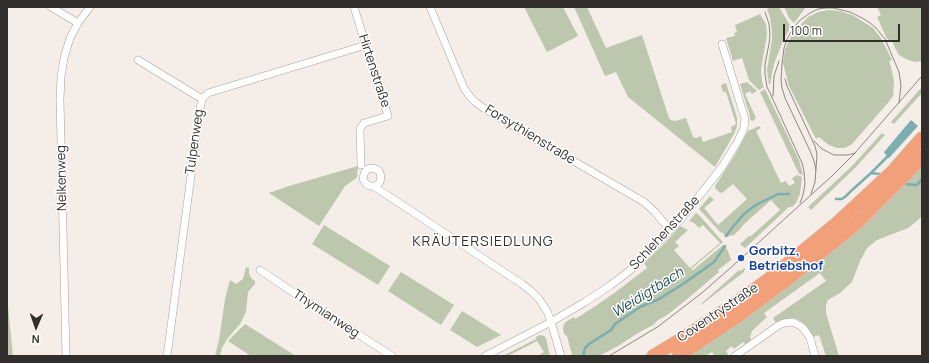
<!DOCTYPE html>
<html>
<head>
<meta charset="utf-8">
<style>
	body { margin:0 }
	#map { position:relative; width:929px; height:363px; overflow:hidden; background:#f5eee8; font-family:Manrope,sans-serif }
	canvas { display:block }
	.frame { position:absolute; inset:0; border:8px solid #312e2c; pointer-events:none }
	.north { position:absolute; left:16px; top:307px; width:40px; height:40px; -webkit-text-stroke:3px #fff; paint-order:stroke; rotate:182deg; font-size:11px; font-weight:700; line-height:16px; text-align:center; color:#312e2c }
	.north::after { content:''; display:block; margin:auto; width:14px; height:18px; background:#312e2c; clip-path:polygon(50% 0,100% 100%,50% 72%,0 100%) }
	.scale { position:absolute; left:783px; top:24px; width:117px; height:18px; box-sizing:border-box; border:2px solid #312e2c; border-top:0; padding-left:5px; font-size:12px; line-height:14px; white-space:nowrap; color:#312e2c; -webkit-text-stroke:3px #fff; paint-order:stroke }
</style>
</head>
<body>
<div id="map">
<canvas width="929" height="363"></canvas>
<div class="frame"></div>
<div class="north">N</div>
<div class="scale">100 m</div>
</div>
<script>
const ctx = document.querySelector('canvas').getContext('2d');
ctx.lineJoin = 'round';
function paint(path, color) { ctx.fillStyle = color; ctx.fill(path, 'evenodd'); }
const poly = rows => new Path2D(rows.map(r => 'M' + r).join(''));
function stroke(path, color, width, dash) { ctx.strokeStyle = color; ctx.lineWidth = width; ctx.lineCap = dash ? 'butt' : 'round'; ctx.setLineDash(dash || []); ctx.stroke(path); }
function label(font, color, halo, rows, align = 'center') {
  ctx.font = font + ' Manrope,sans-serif'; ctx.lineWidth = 3; ctx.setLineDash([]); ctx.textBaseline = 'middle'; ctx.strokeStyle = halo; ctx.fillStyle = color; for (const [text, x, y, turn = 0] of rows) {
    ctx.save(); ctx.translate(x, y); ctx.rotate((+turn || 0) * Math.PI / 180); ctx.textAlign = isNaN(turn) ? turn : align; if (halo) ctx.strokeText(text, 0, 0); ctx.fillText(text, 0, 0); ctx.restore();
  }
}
paint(poly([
	[524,7,563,7,578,36,547,52],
	[574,7,587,7,606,48,642,35,669,118,671,120,675,121,686,118,693,137,696,138,701,136,703,142,732,132,731,127,736,124,726,92,723,92,721,85,726,83,737,117,737,126,734,134,715,167,628,97,616,72,605,76],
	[772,7,779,7,791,27,784,38,774,64,770,84,769,85,767,70,772,39,772,32,770,17,767,9],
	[784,7,806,7,794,23,789,18],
	[877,7,922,7,922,61,917,62,911,61,906,59,899,55,895,48,892,41,887,39,877,17,881,15],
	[828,10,840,11,852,15,862,21,873,28,881,38,892,60,889,61,891,67,894,81,893,96,887,104,851,145,844,148,837,148,829,145,825,142,819,137,816,139,789,86,783,63,785,49,791,36,799,26,808,17,818,12],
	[760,14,766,24,767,35,761,69,762,82,764,87,759,90,749,80,742,58,733,61,726,38,735,36,734,33,737,32,735,25],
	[747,82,757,91,752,94,750,91,745,94,756,118,753,121,750,120,750,116,740,84],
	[922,87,922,93,894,124,891,122],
	[765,89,799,160,803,175,799,174,760,92],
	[759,126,761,128,756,131,781,183,786,181,789,186,795,183,792,178,797,175,802,177,801,185,800,194,796,203,792,207,789,207,745,248,740,244,749,236,751,236,780,210,771,200,742,226,742,227,733,236,732,235,727,237,725,236,722,232,721,233,699,209,710,196,714,200,704,208,718,225,747,199,733,184,722,193,719,192,715,188,715,186,735,155,748,131],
	[882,133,885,135,855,168,811,210,808,207,852,166],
	[922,164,922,216,917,221,908,228,877,240,867,248,860,261,852,282,840,293,828,300,826,305,826,313,839,356,826,356,819,335,813,337,806,325,799,320,794,318,788,319,780,320,776,323,773,318,826,281,820,273,764,313,767,317,752,331,750,337,751,340,745,344,743,342,734,349,732,346,726,351,729,356,715,356,712,352,705,356,689,356],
	[358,166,357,177,355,179,345,186,319,226,269,193,289,186],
	[696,213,699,215,723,242,691,269,693,270,723,245,725,246,728,251,731,260,718,270,719,272,686,300,667,315,658,320,653,325,638,333,618,346,599,356,571,356,572,353,570,348,567,336,564,334,563,328,564,324,566,322,574,317,575,319,594,307,617,291,647,268,644,263,666,242,680,226,688,230,675,242,679,246,674,250,690,268,720,243,703,225,699,228,694,223,689,221],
	[324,225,390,266,378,285,312,244],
	[246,267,249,268,249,274,252,279,255,281,255,284,248,292,246,312,240,324,227,339,222,348,220,356,215,356,219,340,225,299,230,280,236,284,243,279],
	[744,268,745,268,744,272,701,305,701,304,739,270,741,271],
	[401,272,454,305,441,325,388,291],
	[7,296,13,356,8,356,7,348],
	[462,311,501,335,477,347,450,330],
	[245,324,296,356,251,356,228,341],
	[540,335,544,336,546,338,550,356,537,356,544,352,537,341,508,356,503,356,536,339,536,337]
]), '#bcc7ad');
paint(poly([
	[911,120,918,126,889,158,887,157,884,152]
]), '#7caeaf');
stroke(poly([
	[871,173,887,157],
	[905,184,917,185,922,179],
	[836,199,842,199,846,196,851,191,871,173,880,174],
	[726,236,732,228,744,214,756,205,778,194,789,194],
	[583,356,585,348,589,344,611,330,615,324,640,307,659,299,683,284,714,262,719,255,725,246]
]), '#7caeaf', 2.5);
const street = poly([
	[51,7,78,23],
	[354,7,388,116,364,123,360,129,361,165],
	[430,7,464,88,468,94,474,101,482,107,503,120,644,202,655,212,670,230],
	[138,60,202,99],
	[373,186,376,186,380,182,381,176,379,171,376,169,370,168,367,169,364,174,363,179,366,184,370,186,373,186,387,195,522,284,531,291,539,299,547,311,551,322,561,356],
	[260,270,297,295,392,356],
	[66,356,60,99,61,77,64,58,70,38,78,23,90,7],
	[167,356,200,108,202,99,208,93,366,45],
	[485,356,551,322,585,302,611,285,633,268,681,219,722,167,738,141,744,128,745,119,722,44],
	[735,356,779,325,784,323,790,322,795,323,802,327,806,332,810,338,815,356]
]);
const highway = poly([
	[653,356,688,335,733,305,769,279,837,223,892,172,922,138],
	[678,356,741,314,793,275,845,233,860,220,904,176,922,157]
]);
stroke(street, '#a7a09c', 8);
stroke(highway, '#cecdcc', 14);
stroke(street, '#fff', 7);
stroke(highway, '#f2a07a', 13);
stroke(poly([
	[765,12,769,24,770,35,769,44,765,64,765,74,767,87,770,93,802,163,804,171,805,184,803,195,800,203],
	[785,79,787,86,815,146,817,154,815,182,811,194],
	[773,96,774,76,779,61],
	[814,141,822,149,834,155,848,155,855,153],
	[816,170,814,161,811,153,785,98,782,88,781,80,782,64,784,48,787,39,792,30,799,21,810,13,818,9,826,8,833,8,850,12,864,19,870,23,876,28,885,39,899,72,901,85,899,103],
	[609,356,659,326,677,312,703,292,736,263,833,175,854,154,922,76]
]), '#8b8682', 1);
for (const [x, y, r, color] of [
	[741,258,4,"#1a4fb4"]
]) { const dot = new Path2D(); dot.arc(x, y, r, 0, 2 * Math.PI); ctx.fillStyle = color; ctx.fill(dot); stroke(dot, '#fff', 1.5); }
label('13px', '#312e2c', '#fff', [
	["Hirtenstraße",374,71,72],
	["Forsythienstraße",530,135,31],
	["Tulpenweg",195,142,-82],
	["Nelkenweg",62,178,-91],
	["Schlehenstraße",665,233,-47],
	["Coventrystraße",718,313,-34],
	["Thymianweg",326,314,33]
]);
label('bold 13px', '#164399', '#fff', [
	["Gorbitz,",749,251],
	["Betriebshof",749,266]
], 'left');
ctx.letterSpacing = '1px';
label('14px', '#312e2c', '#fff', [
	["KRÄUTERSIEDLUNG",483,242]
]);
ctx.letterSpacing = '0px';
label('italic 14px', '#1c4a4b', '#fff', [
	["Weidigtbach",648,293,-32]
]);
</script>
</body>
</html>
